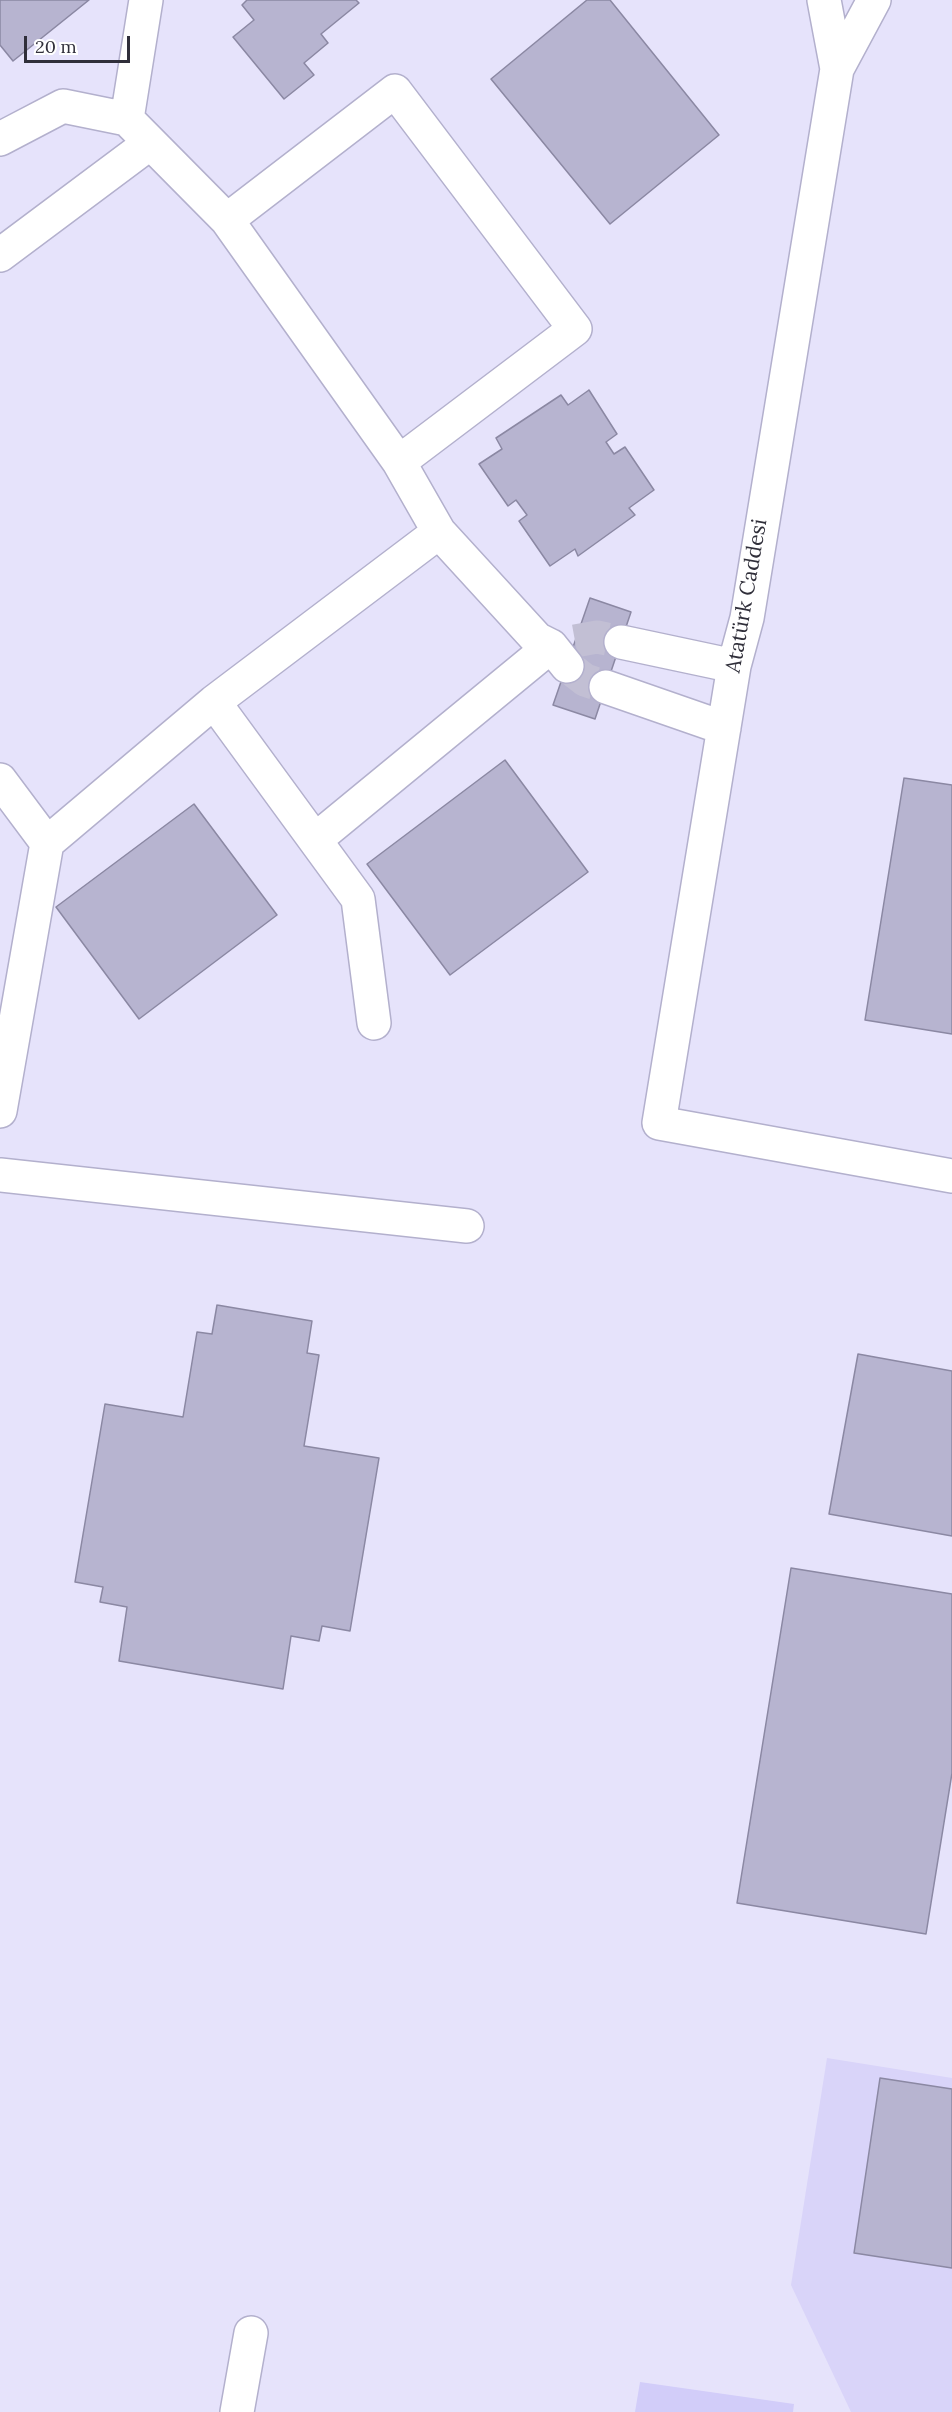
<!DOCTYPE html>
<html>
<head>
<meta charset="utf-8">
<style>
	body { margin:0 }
	#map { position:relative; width:952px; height:2412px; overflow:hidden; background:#e6e3fb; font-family:Lora,serif }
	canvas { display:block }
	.scale { position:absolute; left:24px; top:36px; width:106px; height:27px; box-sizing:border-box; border:3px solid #302f3a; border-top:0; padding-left:8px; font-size:18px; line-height:21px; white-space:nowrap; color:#302f3a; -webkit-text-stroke:4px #fff; paint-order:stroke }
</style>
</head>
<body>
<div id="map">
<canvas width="952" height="2412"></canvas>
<div class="scale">20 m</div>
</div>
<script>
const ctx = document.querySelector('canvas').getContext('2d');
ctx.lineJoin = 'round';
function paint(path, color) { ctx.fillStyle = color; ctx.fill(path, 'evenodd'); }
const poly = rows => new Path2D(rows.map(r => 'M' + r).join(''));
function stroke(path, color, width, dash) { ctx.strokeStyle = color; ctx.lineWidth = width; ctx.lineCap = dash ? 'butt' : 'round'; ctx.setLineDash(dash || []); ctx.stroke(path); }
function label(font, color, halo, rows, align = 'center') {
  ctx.font = font + ' Lora,serif'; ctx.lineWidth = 4.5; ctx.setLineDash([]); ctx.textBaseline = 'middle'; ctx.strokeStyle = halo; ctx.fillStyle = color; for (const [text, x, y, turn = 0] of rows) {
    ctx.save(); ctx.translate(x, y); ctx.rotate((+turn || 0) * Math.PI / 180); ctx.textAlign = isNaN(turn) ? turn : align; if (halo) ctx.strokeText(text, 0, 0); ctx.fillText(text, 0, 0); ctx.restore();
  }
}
paint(poly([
	[827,2058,952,2078,952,2412,851,2412,791,2285]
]), '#d9d4f9');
paint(poly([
	[640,2382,794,2404,793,2412,635,2412]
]), '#d2cdf9');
const building = poly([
	[0,0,89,0,13,61,0,45,0,0],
	[247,0,356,0,359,3,321,34,328,43,304,63,314,75,284,99,233,37,254,20,242,5,247,0],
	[587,0,610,0,719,135,610,224,491,79,587,0],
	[589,390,617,434,606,442,614,454,625,447,654,490,629,508,635,515,578,556,575,549,550,566,519,521,527,515,516,500,508,506,479,464,502,449,496,438,561,395,568,405,589,390],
	[590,598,631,612,595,719,553,705,590,598],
	[505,760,588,872,450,975,367,864,505,760],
	[904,778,952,785,952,1034,865,1020,904,778],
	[194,804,277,915,139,1019,56,907,194,804],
	[217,1305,312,1321,307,1353,319,1355,304,1446,379,1458,350,1631,322,1626,319,1641,291,1636,283,1689,119,1661,127,1607,100,1602,103,1587,75,1582,105,1404,183,1417,197,1332,212,1334,217,1305],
	[858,1354,952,1371,952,1536,829,1514,858,1354],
	[791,1568,952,1594,952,1773,926,1934,737,1903,791,1568],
	[880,2078,952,2089,952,2268,854,2253,880,2078]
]);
paint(building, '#b7b4d0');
stroke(building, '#8b88a3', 1.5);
stroke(poly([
	[575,641,597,637,621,642],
	[567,666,585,680,606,687]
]), '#c2bfd4', 33, [33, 16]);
const minor = poly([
	[146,0,127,119,227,220,399,462,439,532,537,639,551,646,567,666],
	[824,0,837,69],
	[874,0,837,69,747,618,734,666,659,1123,952,1176],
	[0,139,63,106,127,119],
	[227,220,395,91,575,329,399,462],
	[0,255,150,143],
	[621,642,734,666],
	[606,687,724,728],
	[214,702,358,899,374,1023],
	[0,780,47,843,214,702,439,532],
	[315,840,551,646],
	[0,1111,47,843],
	[0,1175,467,1226],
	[237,2412,251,2333]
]);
stroke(minor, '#b3b0cd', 36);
stroke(minor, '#fff', 33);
label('21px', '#302f3a', '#fff', [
	["Atatürk Caddesi",747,596,-80]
]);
</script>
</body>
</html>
